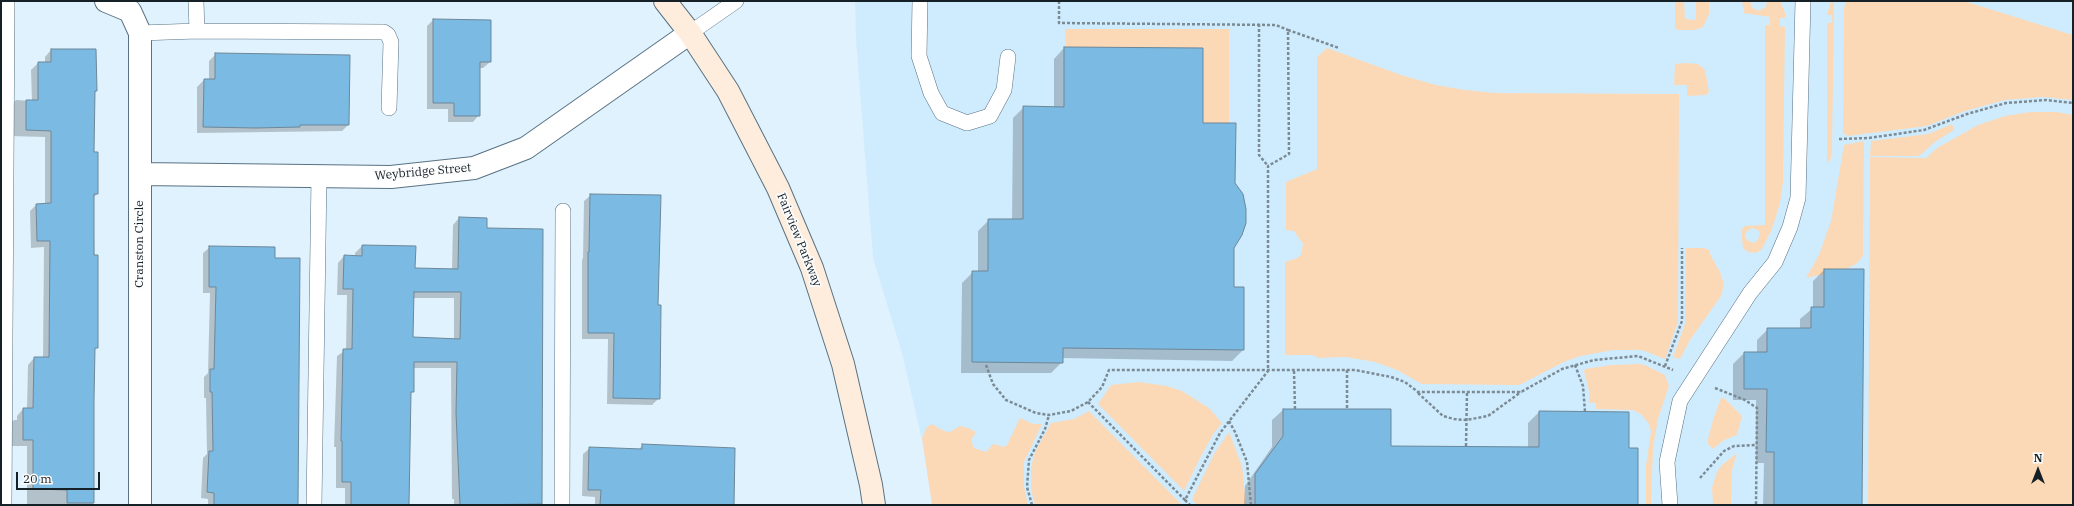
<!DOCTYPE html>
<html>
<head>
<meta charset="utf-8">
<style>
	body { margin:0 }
	#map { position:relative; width:2074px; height:506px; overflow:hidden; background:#e0f2fd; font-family:"IBM Plex Serif",serif }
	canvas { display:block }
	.frame { position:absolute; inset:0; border:2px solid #152027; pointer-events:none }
	.north { position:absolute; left:2018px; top:450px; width:40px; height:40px; -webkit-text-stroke:3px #fcfcfc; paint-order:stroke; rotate:0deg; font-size:11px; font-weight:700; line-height:16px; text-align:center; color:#152027 }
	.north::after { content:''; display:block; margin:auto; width:14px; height:18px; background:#152027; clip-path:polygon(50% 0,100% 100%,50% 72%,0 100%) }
	.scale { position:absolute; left:16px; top:472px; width:84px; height:18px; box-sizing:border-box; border:2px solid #152027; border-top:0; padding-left:5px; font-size:12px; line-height:14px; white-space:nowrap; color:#152027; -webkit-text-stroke:3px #fcfcfc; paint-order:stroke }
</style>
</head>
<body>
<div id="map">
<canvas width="2074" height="506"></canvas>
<div class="frame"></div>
<div class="north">N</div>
<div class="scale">20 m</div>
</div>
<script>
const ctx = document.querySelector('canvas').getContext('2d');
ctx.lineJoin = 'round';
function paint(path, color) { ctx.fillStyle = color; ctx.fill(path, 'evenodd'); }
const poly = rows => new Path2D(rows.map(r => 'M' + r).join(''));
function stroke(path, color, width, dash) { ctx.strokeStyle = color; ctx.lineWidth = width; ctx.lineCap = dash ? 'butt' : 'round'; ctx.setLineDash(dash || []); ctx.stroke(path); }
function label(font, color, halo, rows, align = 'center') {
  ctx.font = font + ' "IBM Plex Serif",serif'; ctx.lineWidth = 3.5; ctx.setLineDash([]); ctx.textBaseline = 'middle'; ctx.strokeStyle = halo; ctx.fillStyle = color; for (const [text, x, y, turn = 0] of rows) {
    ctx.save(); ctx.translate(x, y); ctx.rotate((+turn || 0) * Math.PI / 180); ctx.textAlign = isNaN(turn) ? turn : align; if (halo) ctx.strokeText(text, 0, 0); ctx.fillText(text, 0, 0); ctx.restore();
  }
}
paint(poly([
	[855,1,2073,1,2073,505,932,505,925,453,902,353,873,258,856,39]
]), '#cfecff');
paint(poly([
	[1675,1,1684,1,1685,19,1696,20,1696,1,1709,1,1709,14,1703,27,1695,30,1678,30,1675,28],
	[1742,1,1750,1,1752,7,1758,11,1766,7,1767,1,1780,1,1785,13,1785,18,1780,18,1780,26,1785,27,1783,182,1780,203,1772,229,1762,249,1756,253,1748,252,1743,248,1741,230,1745,226,1765,225,1765,25,1770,25,1770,17,1744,13],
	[1752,228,1758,230,1760,233,1758,240,1753,243,1747,240,1745,236,1746,232],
	[1831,1,1834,1,1832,150,1831,158,1827,164,1827,23,1832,23,1832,15,1827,15],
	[1846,1,1964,1,2073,35,2073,100,2043,97,2005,100,1965,111,1927,126,1848,136,1843,133,1844,8],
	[1065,29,1229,29,1229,123,1203,123,1203,48,1066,47],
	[1327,48,1401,75,1436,85,1465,90,1495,93,1679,94,1678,322,1665,359,1642,350,1613,350,1581,356,1566,361,1519,385,1422,384,1397,370,1375,362,1345,357,1318,358,1313,355,1285,355,1285,262,1297,258,1301,255,1303,244,1294,231,1286,230,1286,182,1317,169,1317,57],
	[1684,63,1698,64,1705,70,1709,92,1706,95,1687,96,1687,85,1674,85,1675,64],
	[2030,112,2057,112,2073,115,2073,505,1868,505,1870,157,1926,158,1937,148,1978,125,2005,116],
	[1952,124,1954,130,1935,142,1919,156,1870,156,1871,141,1928,134],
	[1864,141,1863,256,1856,264,1846,269,1824,269,1824,274,1806,278,1819,255,1831,221,1844,145],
	[1686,248,1704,248,1709,250,1711,256,1720,272,1724,285,1721,296,1690,340,1680,359,1673,357,1685,324],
	[1639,364,1645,365,1665,375,1669,386,1658,419,1653,448,1651,505,1646,504,1646,465,1651,432,1649,424,1641,414,1633,410,1596,409,1596,403,1589,403,1589,391,1584,371,1585,369,1611,365],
	[1139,382,1167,386,1182,391,1209,408,1222,423,1214,433,1200,458,1184,491,1098,404,1111,385],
	[1721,398,1724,398,1742,416,1737,435,1724,440,1713,449,1708,444,1708,439,1713,420],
	[1089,411,1182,505,1035,505,1031,489,1031,468,1035,452,1051,423,1074,419],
	[1020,418,1033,424,1042,424,1024,462,1024,487,1028,505,932,505,922,438,927,427,932,424,944,431,950,432,960,426,968,428,976,432,971,440,974,448,986,452,993,444,1004,447,1007,445],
	[1229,432,1242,466,1246,505,1197,505,1192,499,1215,452],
	[1737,453,1732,470,1731,505,1713,505,1712,487,1717,472,1721,466]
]), '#fbd9b7');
paint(poly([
	[433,20,490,62,483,68,479,68,479,115,473,122,448,122,448,109,427,109,427,26],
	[1064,48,1202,124,1233,248,1233,288,1243,288,1243,350,1232,361,1062,358,1062,362,1051,373,961,373,962,283,973,272,978,272,978,231,989,220,1012,220,1013,118,1024,107,1054,107,1054,59],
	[51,50,96,91,94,93,93,153,97,194,93,198,97,347,94,350,93,400,93,505,27,505,27,446,7,446,7,426,14,420,17,420,17,416,23,409,27,409,28,365,34,358,43,358,44,247,31,248,30,211,37,204,45,204,45,137,9,136,9,107,16,100,32,101,31,70,38,63,45,63,45,57],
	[216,54,348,125,342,131,197,133,197,87,204,80,209,80,209,61],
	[591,195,657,306,659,398,652,405,607,404,608,339,582,339,582,260,583,258,584,201],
	[459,218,486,229,542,230,541,505,454,505,454,499,452,499,451,368,413,368,413,391,410,394,408,505,411,505,345,505,345,488,336,488,336,447,334,447,337,356,346,350,347,295,337,295,338,263,344,256,355,257,355,253,362,246,415,247,414,269,452,270,453,225],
	[413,298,454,298,454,340,412,338],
	[210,247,274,259,297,351,299,351,299,380,297,381,298,505,208,505,208,499,201,498,203,458,207,454,206,398,204,398,204,377,208,373,210,293,203,293,203,253],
	[1824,270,1861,505,1763,505,1764,463,1756,463,1756,400,1733,400,1733,364,1744,353,1757,353,1757,340,1768,329,1800,329,1800,319,1813,308,1813,281],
	[1283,410,1390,447,1528,448,1528,423,1539,412,1628,449,1637,505,1244,505,1245,486,1272,447,1272,420],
	[643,445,733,505,595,505,595,497,582,496,583,454,590,448,638,450]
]), '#0003');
const building = poly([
	[433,19,491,20,491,62,480,62,480,116,454,116,454,103,433,103,433,19],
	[1064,47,1203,48,1203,123,1236,123,1235,183,1243,194,1246,209,1246,223,1242,235,1234,248,1234,287,1244,287,1244,350,1063,348,1063,363,972,362,972,271,988,271,988,219,1023,219,1023,106,1064,107,1064,47],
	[51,49,96,49,97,91,95,91,94,152,98,152,98,194,94,194,94,255,98,255,98,348,95,348,94,400,94,503,67,503,67,490,33,489,33,440,23,440,23,408,33,408,34,357,49,357,50,241,37,241,36,204,51,203,51,131,26,130,26,100,38,100,38,62,51,62,51,49],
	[215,53,350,55,349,125,300,125,300,127,256,128,203,127,204,79,215,79,215,53],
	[590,194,661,195,658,305,661,305,660,399,613,398,614,333,588,333,588,252,589,252,590,194],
	[459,217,487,218,487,228,543,229,542,504,460,505,456,413,457,362,414,362,414,392,411,392,409,505,351,505,351,482,342,482,342,441,341,441,343,349,352,349,353,289,343,289,344,255,362,256,362,245,416,246,415,268,458,269,459,217],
	[414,292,461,292,460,339,413,337,414,292],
	[209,246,275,247,275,258,300,258,298,505,214,505,214,493,207,492,209,451,213,451,212,392,210,392,210,369,214,369,216,287,209,287,209,246],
	[1824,269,1864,269,1862,505,1774,505,1774,452,1766,452,1767,389,1744,389,1744,352,1767,352,1767,328,1811,328,1811,307,1824,307,1824,269],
	[1283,409,1391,409,1391,446,1539,447,1539,411,1629,412,1629,448,1638,448,1638,505,1255,505,1255,474,1283,436,1283,409],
	[642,444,735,448,734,505,600,505,601,490,588,490,589,447,642,449,642,444]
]);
paint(building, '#7abae3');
stroke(building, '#6c8798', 1);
const lane = poly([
	[920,1,919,56,931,93,942,113,967,123,990,116,1004,90,1008,57],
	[197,31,384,32,388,35,391,42,389,108],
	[140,33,197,31,196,1],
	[690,33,736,1],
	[4,505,7,1],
	[314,505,319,176],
	[562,505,563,211],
	[1670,505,1667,462,1680,401,1750,293,1775,262,1790,227,1798,198,1803,1]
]);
const street = poly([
	[106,1,130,11,140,33,140,505],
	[140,174,391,177,474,168,526,148,690,33]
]);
const secondary = poly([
	[665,1,690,33,728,91,778,188,812,268,843,364,871,485,874,505]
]);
stroke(lane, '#587283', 16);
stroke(street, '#587283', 24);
stroke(secondary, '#587283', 24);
stroke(poly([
	[1059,1,1059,23,1276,25,1288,30],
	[1259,24,1259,155,1268,166],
	[1839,139,1869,138,1924,130,1967,114,2006,103,2046,100,2073,103],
	[986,365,993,384,1006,400,1036,413,1049,415,1071,411,1088,402,1102,387,1109,370,1355,370,1391,377,1405,382,1418,392,1521,392,1562,369,1594,360,1638,356,1673,370],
	[1575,365,1583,386,1585,412],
	[1665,366,1682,321,1682,248],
	[1347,370,1347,409],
	[1294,371,1295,409],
	[1715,388,1745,400,1757,408,1756,505],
	[1418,393,1443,416,1454,419,1466,420,1488,416,1521,392],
	[1088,402,1185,500,1220,433,1268,371,1268,166,1289,154,1288,30,1339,48],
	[1229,421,1235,432,1247,462,1251,505],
	[1466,446,1467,392],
	[1700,478,1724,451,1734,446,1756,445],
	[1185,500,1190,505],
	[1032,505,1027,487,1029,460,1045,429,1049,415]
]), '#7b8a93', 2.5, [3, 2]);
stroke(lane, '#fff', 15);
stroke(street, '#fff', 22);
stroke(secondary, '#feeddc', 22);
label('12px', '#152027', '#fcfcfc', [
	["Weybridge Street",423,172,-5],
	["Fairview Parkway",799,240,68],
	["Cranston Circle",140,244,-90]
]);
</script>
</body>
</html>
